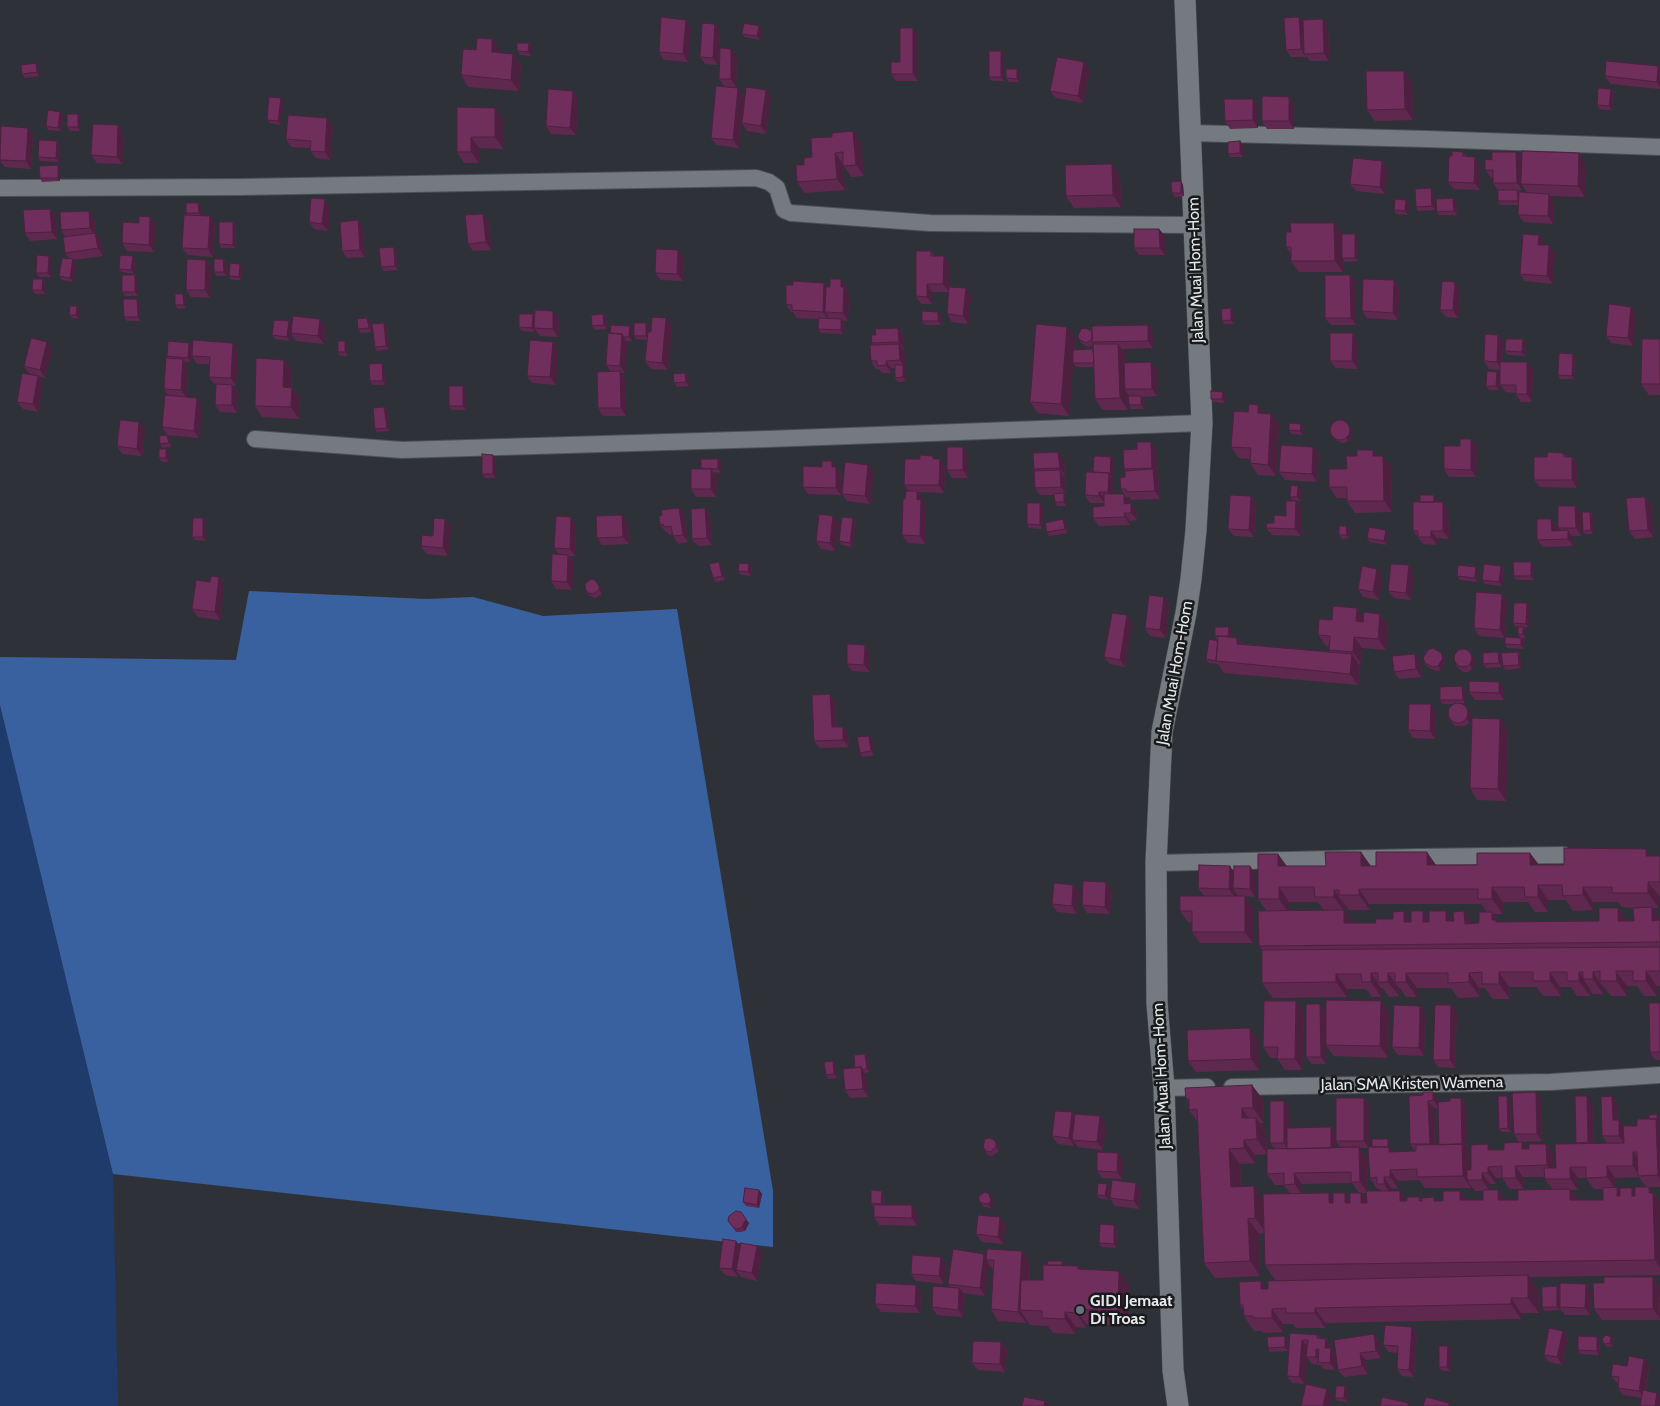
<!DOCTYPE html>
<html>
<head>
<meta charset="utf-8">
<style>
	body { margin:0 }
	canvas { display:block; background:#2e3238 }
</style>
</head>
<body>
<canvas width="1660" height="1406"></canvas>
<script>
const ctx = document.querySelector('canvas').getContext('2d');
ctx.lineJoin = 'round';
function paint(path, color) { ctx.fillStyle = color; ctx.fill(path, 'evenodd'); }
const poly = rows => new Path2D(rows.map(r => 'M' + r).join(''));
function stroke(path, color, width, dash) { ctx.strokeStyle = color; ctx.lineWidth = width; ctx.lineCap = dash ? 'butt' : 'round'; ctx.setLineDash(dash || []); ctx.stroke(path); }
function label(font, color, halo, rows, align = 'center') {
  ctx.font = font + ' Cabin,sans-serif'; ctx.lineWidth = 5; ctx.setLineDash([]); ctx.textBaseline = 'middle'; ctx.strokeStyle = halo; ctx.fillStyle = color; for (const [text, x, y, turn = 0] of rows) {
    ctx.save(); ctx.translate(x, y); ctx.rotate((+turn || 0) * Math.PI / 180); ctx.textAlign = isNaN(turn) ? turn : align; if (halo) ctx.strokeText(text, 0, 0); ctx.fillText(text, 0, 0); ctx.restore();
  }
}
paint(poly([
	[0,705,113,1174,118,1406,0,1406]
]), '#1e3b6b');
paint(poly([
	[249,591,427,599,473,597,543,616,677,609,773,1191,773,1247,113,1174,0,705,0,657,236,660]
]), '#3a619f');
const minor = poly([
	[1189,133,1427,139,1660,147],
	[0,188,241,187,756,178,769,182,777,188,784,210,791,213,930,223,1194,225],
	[255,439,402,450,768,439,1202,423],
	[1156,863,1418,857,1564,855],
	[1232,1087,1551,1082,1660,1075],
	[1164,1088,1207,1087]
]);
const tertiary = poly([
	[1178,1406,1173,1370,1164,1088,1157,1003,1156,863,1162,732,1186,613,1191,579,1196,530,1202,423,1185,0]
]);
stroke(minor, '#4c5054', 18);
stroke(tertiary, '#4c5054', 22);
stroke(minor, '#757a81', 16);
stroke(tertiary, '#757a81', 21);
paint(poly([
	[1299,17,1303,22,1328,27,1329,61,1310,61,1306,56,1306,57,1291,57,1286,50],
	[715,24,720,31,718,65,705,64,700,57],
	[759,26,761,30,760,40,745,37,742,34],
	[691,27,688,62,664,60,659,52],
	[918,35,918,81,896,81,891,74,900,62],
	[492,39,500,51,500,53,513,54,521,65,519,91,468,87,461,75,476,50],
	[529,43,531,47,531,56,520,55,517,51],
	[1001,51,1004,55,1004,81,992,81,989,77],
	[737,56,736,87,725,87,719,79],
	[1658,66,1660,69,1660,89,1610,84,1605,76],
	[38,67,39,76,25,78,22,74],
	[1090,70,1083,103,1056,98,1050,91],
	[1020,73,1020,82,1009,82,1006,78],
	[1412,82,1413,120,1375,121,1367,110],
	[738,88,744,96,739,148,717,145,711,138],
	[573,91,578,98,576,135,551,134,546,126],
	[1613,93,1612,110,1600,109,1597,105],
	[771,97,766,134,747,131,742,123],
	[1289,97,1294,104,1294,129,1267,129,1262,121],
	[283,102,281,125,270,123,267,120],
	[1258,106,1258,128,1230,129,1225,121],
	[495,108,503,119,503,149,479,148,479,163,464,163,457,152],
	[60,112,63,116,61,131,48,130,46,126],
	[78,114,80,118,80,131,70,131,67,127],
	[327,118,333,126,330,160,316,158,310,151,310,148,291,147,286,139],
	[124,133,122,164,97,163,91,155],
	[33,135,31,169,5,167,0,161,0,147],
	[57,141,60,145,59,162,40,161,38,157],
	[861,143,864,176,851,177,843,164,845,190,805,193,797,182,804,165,812,157],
	[1243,145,1243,157,1230,157,1228,154],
	[1463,152,1466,156,1480,164,1480,190,1454,189,1448,182,1452,156],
	[1516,152,1522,159,1579,153,1586,164,1585,197,1550,196,1554,201,1553,224,1524,222,1518,215,1519,205,1500,205,1498,201,1498,190,1493,183,1493,178,1491,178,1485,170,1492,160],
	[1522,185,1527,193,1519,192,1518,190,1522,190],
	[1388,168,1385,194,1356,191,1350,184],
	[60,169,60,181,42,182,40,178],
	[1120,175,1121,207,1074,208,1066,196],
	[1181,181,1183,185,1184,196,1175,197,1172,193],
	[1433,192,1435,210,1418,211,1416,207],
	[325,199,330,207,328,231,314,229,309,222],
	[1406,200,1409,204,1408,215,1396,214,1394,210],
	[1456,202,1457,215,1439,215,1437,212],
	[198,203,201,207,201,216,210,216,215,224,213,257,188,255,182,248,188,215,186,213],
	[56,216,57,239,30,241,25,233],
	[150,217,155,224,154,252,127,251,122,243,139,223],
	[94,218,95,233,101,240,103,256,73,260,76,263,73,282,62,280,59,276,70,259,65,253,66,237,61,230],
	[358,220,363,228,365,257,347,258,342,251],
	[489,221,491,250,473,251,468,244],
	[233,222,236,226,235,248,221,248,219,244],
	[1159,229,1165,236,1165,255,1139,255,1134,248],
	[1342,234,1357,238,1358,261,1345,262,1342,258,1343,272,1299,272,1291,261,1291,254,1286,247],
	[1544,242,1544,245,1555,253,1553,284,1525,281,1520,274],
	[394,247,396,251,398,270,384,271,381,267],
	[931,251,934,256,944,256,949,264,949,292,932,292,932,304,921,304,916,296],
	[49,256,51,259,51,277,39,277,36,273],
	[684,257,683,281,661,280,655,273],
	[223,259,226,263,227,276,217,276,214,272],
	[135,260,134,274,122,272,119,269],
	[206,260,211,267,210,298,191,297,186,290],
	[242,268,241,280,231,280,229,276],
	[135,275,138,279,138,296,125,296,122,292],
	[1350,275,1356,283,1356,325,1331,325,1325,318],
	[43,279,45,283,45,294,35,294,32,290],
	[1394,280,1399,288,1398,320,1367,318,1362,311],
	[1455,282,1460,290,1458,318,1446,317,1440,310],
	[824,283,827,287,847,287,846,291,849,295,848,321,842,320,844,322,843,334,821,333,818,329,819,319,797,318,793,312,791,312,786,304,793,285],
	[183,294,186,298,186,308,178,309,175,305],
	[971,296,968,324,952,322,947,314],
	[140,303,140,321,127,321,124,317],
	[77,306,79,310,79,319,72,318,69,315],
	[1631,307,1636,314,1633,346,1611,343,1606,336],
	[1231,308,1233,312,1234,324,1224,324,1222,321],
	[533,314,535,318,559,318,558,337,540,336,535,329,535,332,522,331,519,327],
	[603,314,606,318,607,329,595,330,592,326],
	[941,316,941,325,925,325,922,321],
	[289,321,292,325,290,341,275,339,272,335],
	[370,321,371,332,361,333,358,329],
	[646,323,649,327,648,332,651,332,672,326,668,370,651,369,645,361,647,340,636,339,634,336],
	[1148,325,1153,332,1153,348,1122,349,1126,355,1126,363,1151,362,1157,370,1157,396,1141,397,1143,400,1144,409,1131,409,1129,405,1130,396,1127,393,1128,410,1103,410,1095,399,1094,367,1076,367,1073,363,1069,416,1038,413,1030,402,1067,327,1075,338,1074,350,1093,349,1094,344,1088,347,1081,343,1079,339,1092,331],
	[630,326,632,330,632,341,626,341,627,342,625,373,621,373,625,379,626,416,603,416,598,408,611,372,606,365,610,333],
	[325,327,324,344,296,341,291,333],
	[387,327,389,349,377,351,375,347],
	[1353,333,1358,341,1358,369,1336,368,1330,361],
	[904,336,904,349,903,349,905,352,905,368,906,369,906,381,898,382,895,378,895,368,891,368,891,373,882,373,879,369,876,369,871,361,873,345,872,343],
	[1660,339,1660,395,1649,395,1641,384],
	[47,342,52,350,45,378,38,376,43,383,38,412,23,409,17,402,35,375,29,373,24,366],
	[553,342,558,349,556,385,532,383,527,376],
	[1503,342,1502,362,1527,362,1533,370,1532,402,1521,402,1516,394,1516,393,1506,392,1500,385,1500,370,1489,369,1484,361],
	[1526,343,1525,356,1508,355,1505,351],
	[347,344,348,356,340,356,338,352],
	[192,347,191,362,185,361,188,366,187,397,202,406,199,438,167,435,162,427,168,395,164,389,168,358,167,356],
	[238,350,236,386,233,385,238,392,237,413,220,412,215,405,216,384,214,384,209,377,210,364,197,364,192,356],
	[1575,358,1574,379,1560,379,1558,375],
	[284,360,292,371,292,388,300,399,299,419,262,417,255,406],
	[384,367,385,385,373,385,370,381],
	[685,373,688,377,689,386,677,387,674,383],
	[1500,375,1499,390,1489,390,1486,386],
	[463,386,466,389,466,410,452,410,449,406],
	[1225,396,1225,403,1213,402,1211,399],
	[384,407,387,411,389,431,377,432,375,429],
	[1264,413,1271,414,1279,425,1276,476,1258,475,1250,463,1250,459,1239,458,1231,447],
	[1348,424,1352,432,1352,437,1348,441,1344,443,1339,442,1335,439,1332,435],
	[1303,428,1303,435,1291,434,1289,430],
	[145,430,142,456,122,454,117,446],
	[167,435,170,439,171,447,162,448,160,444],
	[1471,439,1477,446,1476,477,1449,477,1444,469,1460,446],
	[963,447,968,455,968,478,952,478,947,470],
	[1313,447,1319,455,1317,482,1285,480,1279,472],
	[1156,449,1160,499,1131,500,1129,497,1126,497,1129,501,1129,504,1136,511,1137,520,1130,521,1130,525,1099,526,1093,518,1104,506,1104,503,1090,503,1085,495,1093,472,1114,460,1113,479,1114,480,1113,494,1124,494,1121,489,1125,477,1125,471,1124,469],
	[1373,450,1377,456,1391,467,1392,512,1355,513,1347,501,1347,498,1337,498,1329,487,1347,469,1357,456],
	[169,453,169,462,162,462,159,458],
	[1563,453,1567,457,1578,465,1577,488,1540,487,1534,480,1547,457],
	[496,458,496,478,485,478,482,474],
	[718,459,721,463,721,473,714,472,717,477,716,497,696,497,691,489,702,469],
	[935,459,945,467,944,493,918,492,923,499,923,502,926,507,925,544,908,543,902,535,909,491,904,485],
	[1064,460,1065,476,1064,476,1065,478,1066,494,1064,494,1066,497,1066,506,1057,506,1055,502,1054,495,1040,495,1035,488,1035,471,1034,469],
	[832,461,842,475,841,495,808,494,803,487,822,467],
	[874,473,870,504,847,501,842,494],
	[1301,490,1300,501,1293,500,1290,497],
	[1434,495,1437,499,1437,502,1448,510,1449,539,1437,538,1437,545,1423,544,1413,531,1420,502],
	[1251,496,1256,504,1254,537,1234,536,1228,529],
	[1645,497,1651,504,1654,537,1635,539,1629,531],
	[1040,503,1043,507,1042,529,1029,528,1027,524],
	[1575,506,1581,514,1581,536,1572,536,1573,538,1573,546,1543,547,1537,540,1551,519,1557,527,1557,531,1560,530,1558,528],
	[679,508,685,516,688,542,678,544,672,534,669,535,667,532,666,532,660,525],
	[705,508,710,516,712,545,698,546,692,539],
	[1302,509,1301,536,1272,535,1266,528],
	[1590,512,1593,516,1593,534,1585,534,1583,531],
	[622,515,628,523,629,544,602,545,597,538],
	[571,517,576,525,575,556,569,556,574,563,572,590,556,589,551,581,559,554,554,548],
	[203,518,206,522,206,541,195,540,192,537],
	[856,522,852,547,842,545,839,541],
	[839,523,835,551,821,549,816,541],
	[1066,523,1068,533,1049,536,1047,532],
	[451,526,448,556,426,554,421,546,433,536],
	[1346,526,1349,529,1349,538,1342,539,1339,535],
	[1388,534,1386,545,1370,542,1367,538],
	[719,562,721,566,725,580,716,582,713,578],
	[1501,566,1504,569,1502,586,1485,584,1482,580],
	[1534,566,1534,580,1516,580,1514,576],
	[752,568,751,576,741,575,738,571],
	[1478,571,1477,582,1460,580,1457,576],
	[1414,573,1411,600,1394,598,1388,591],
	[219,577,224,585,220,620,198,617,192,609,210,582],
	[1382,577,1379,600,1363,597,1358,589],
	[602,590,602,594,596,598,592,597,589,595,586,591],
	[1502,594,1507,601,1505,638,1479,636,1474,628],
	[1164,597,1169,605,1166,638,1150,636,1145,628],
	[1530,607,1529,627,1524,627,1526,631,1526,638,1522,638,1524,642,1524,649,1507,648,1505,644,1520,638,1518,634,1518,627,1516,627,1513,623],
	[1380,614,1388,625,1386,650,1362,648,1361,664,1359,663,1360,666,1358,685,1224,673,1218,664,1208,663,1206,659,1218,641,1215,636,1229,627,1231,631,1231,637,1237,638,1242,644,1330,652,1329,650,1329,646,1326,646,1318,635,1332,620,1364,618],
	[1127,615,1132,623,1125,667,1110,664,1104,657],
	[865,645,870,653,870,672,852,671,847,664],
	[1470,652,1472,655,1475,665,1472,669,1468,672,1463,672,1459,669,1456,665],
	[1498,652,1501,656,1502,667,1486,668,1483,664],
	[1518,652,1520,656,1521,668,1505,670,1503,666],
	[1441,653,1444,657,1445,661,1441,670,1436,671,1428,667,1425,663],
	[1415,654,1420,661,1421,677,1399,679,1394,672],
	[1462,686,1465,690,1465,703,1459,704,1467,709,1470,713,1471,718,1469,723,1465,726,1455,726,1449,718,1458,704,1443,704,1440,700],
	[1504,689,1504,700,1475,700,1469,692],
	[830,694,835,702,837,727,843,727,848,734,849,747,820,748,814,741],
	[1431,704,1436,712,1435,739,1413,738,1408,730],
	[1508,730,1506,801,1477,800,1470,788],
	[869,736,872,739,874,755,862,757,860,753],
	[1361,852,1371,866,1376,866,1427,852,1436,865,1477,865,1530,853,1539,865,1564,865,1651,856,1660,856,1660,896,1659,896,1659,908,1652,908,1660,919,1660,986,1657,986,1657,996,1644,996,1637,986,1627,986,1627,996,1611,996,1604,987,1603,987,1603,994,1593,994,1589,988,1590,996,1577,996,1571,987,1560,987,1561,996,1543,996,1537,987,1509,987,1510,999,1493,999,1485,988,1479,988,1480,997,1458,998,1451,988,1417,988,1417,997,1406,997,1400,988,1399,988,1399,996,1389,997,1383,988,1381,988,1381,997,1372,997,1366,989,1347,989,1347,997,1273,998,1262,983,1262,950,1259,946,1266,910,1258,899,1278,854,1286,866,1326,866],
	[1548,900,1566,900,1573,911,1593,910,1593,902,1618,902,1622,907,1633,908,1634,921,1627,921,1618,908,1599,921,1499,922,1493,914,1503,914,1503,902,1528,902,1535,912,1548,912],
	[1289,902,1318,902,1324,910,1289,910],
	[1369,904,1481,904,1487,912,1479,923,1473,924,1429,919,1423,911,1411,922,1353,923,1345,911,1345,905,1346,905,1349,910,1370,910],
	[1230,866,1233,872,1250,866,1255,874,1255,897,1245,896,1253,907,1253,943,1200,943,1192,932,1192,922,1188,922,1180,911,1204,896,1198,888],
	[1235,891,1238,896,1234,896],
	[1106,882,1112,890,1110,914,1087,913,1082,905],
	[1073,885,1079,892,1077,914,1057,912,1052,904],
	[1660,1003,1660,1060,1655,1060,1650,1052],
	[1320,1004,1326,1012,1389,1012,1388,1058,1334,1056,1326,1046,1326,1064,1312,1064,1306,1057],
	[1451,1005,1457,1013,1455,1068,1438,1067,1433,1060],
	[1420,1006,1425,1014,1424,1056,1398,1055,1392,1047],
	[1304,1013,1302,1070,1285,1070,1277,1058,1271,1058,1263,1047],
	[1258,1039,1259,1070,1196,1072,1188,1061],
	[868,1057,869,1072,865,1073,866,1075,868,1097,850,1098,845,1090,855,1068],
	[833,1061,835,1064,837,1078,828,1079,826,1075],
	[1252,1085,1263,1100,1264,1123,1260,1123,1266,1133,1267,1149,1275,1149,1270,1143,1284,1101,1290,1108,1290,1128,1331,1127,1336,1135,1364,1098,1369,1106,1369,1147,1372,1147,1388,1139,1390,1143,1390,1149,1392,1152,1415,1151,1410,1144,1409,1096,1438,1100,1439,1102,1450,1101,1461,1098,1466,1105,1467,1152,1470,1156,1470,1170,1471,1170,1492,1150,1504,1150,1522,1142,1526,1149,1546,1144,1554,1155,1554,1168,1556,1168,1577,1144,1576,1143,1592,1103,1594,1144,1607,1143,1602,1136,1612,1096,1617,1104,1618,1120,1619,1120,1623,1126,1637,1126,1657,1114,1660,1118,1660,1187,1646,1187,1639,1177,1615,1178,1615,1187,1620,1192,1635,1192,1649,1187,1660,1203,1660,1275,1529,1277,1538,1290,1539,1313,1521,1313,1521,1319,1325,1323,1325,1328,1296,1328,1293,1324,1283,1324,1283,1332,1263,1333,1262,1331,1254,1331,1244,1316,1243,1310,1240,1305,1266,1289,1329,1280,1275,1280,1265,1265,1264,1233,1259,1234,1260,1276,1215,1278,1204,1263,1198,1122,1189,1110,1189,1104,1186,1099],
	[1434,1108,1438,1108,1439,1145,1435,1145],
	[1336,1141,1341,1148,1336,1148],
	[1359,1148,1368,1148,1370,1178,1377,1189,1380,1189,1381,1191,1368,1191,1367,1159],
	[1267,1154,1267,1174,1275,1185,1284,1185,1290,1193,1264,1200,1241,1187,1240,1164,1255,1163,1255,1155],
	[1523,1177,1545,1177,1545,1179,1552,1189,1518,1200,1505,1200,1498,1190,1490,1190,1490,1184,1496,1184,1496,1178,1502,1178,1510,1189,1524,1189],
	[1578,1178,1586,1178,1594,1189,1603,1189,1603,1200,1578,1200,1571,1190,1578,1190],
	[1419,1180,1425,1188,1471,1188,1471,1186,1475,1191,1483,1191,1483,1200,1467,1200,1460,1191,1443,1201,1422,1201,1419,1197,1407,1201,1400,1191,1392,1191,1392,1189,1398,1188,1398,1181],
	[1352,1183,1359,1193,1350,1200,1333,1199,1302,1193,1302,1184],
	[1361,1193,1366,1193,1367,1201],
	[1510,1099,1511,1132,1502,1132,1499,1129],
	[1541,1100,1542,1141,1519,1142,1514,1134],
	[1072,1112,1075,1117,1100,1116,1106,1124,1103,1150,1078,1147,1075,1143,1074,1146,1058,1144,1052,1136],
	[983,1147,999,1147,999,1151,992,1156,988,1155],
	[1118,1153,1123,1161,1122,1179,1102,1178,1097,1171],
	[1109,1188,1108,1200,1099,1198,1097,1195],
	[759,1190,762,1194,759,1208,746,1206,743,1202],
	[1141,1191,1139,1209,1115,1206,1110,1198],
	[884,1195,884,1205,917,1213,917,1226,879,1225,874,1217,874,1207,873,1207,871,1203],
	[992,1197,994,1205,991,1208,984,1207,979,1200],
	[728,1221,749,1223,745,1231,741,1232,736,1232],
	[1005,1225,1003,1244,982,1242,976,1234],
	[1117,1229,1116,1248,1102,1247,1099,1243],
	[736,1241,740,1247,757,1246,762,1254,757,1281,741,1277,738,1273,738,1277,725,1275,719,1268],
	[1022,1251,1030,1263,1029,1280,1043,1280,1065,1265,1080,1270,1130,1286,1128,1326,1086,1324,1086,1328,1076,1327,1075,1334,1053,1333,1048,1326,1030,1325,1026,1319,1026,1323,998,1321,991,1309,993,1270,989,1264,985,1296,963,1293,965,1295,963,1317,937,1315,932,1307,951,1287,948,1284,986,1256],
	[946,1264,944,1284,916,1281,911,1274],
	[1653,1277,1660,1288,1660,1320,1602,1320,1594,1309,1604,1283],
	[1586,1284,1591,1291,1590,1315,1565,1315,1560,1308,1560,1310,1545,1311,1542,1307,1559,1290],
	[916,1285,921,1293,920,1313,881,1312,875,1304],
	[1563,1331,1568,1339,1562,1365,1549,1362,1544,1355],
	[1290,1333,1318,1335,1320,1338,1331,1346,1331,1349,1336,1356,1335,1370,1324,1369,1320,1365,1312,1364,1307,1357,1305,1384,1292,1383,1287,1376],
	[1374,1334,1379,1342,1381,1358,1366,1360,1368,1374,1344,1377,1338,1370],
	[1417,1335,1414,1377,1402,1376,1397,1369,1398,1353,1389,1352,1383,1345],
	[1285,1336,1287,1340,1288,1351,1270,1352,1268,1348],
	[1597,1337,1600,1341,1599,1355,1580,1354,1578,1350],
	[1611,1337,1613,1341,1613,1346,1607,1347,1604,1344],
	[1001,1342,1007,1350,1005,1372,978,1370,972,1363],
	[1448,1346,1451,1350,1450,1371,1442,1371,1439,1367],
	[1627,1366,1649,1366,1646,1390,1642,1398,1623,1395,1618,1388,1619,1384,1617,1383,1611,1376],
	[1348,1390,1347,1402,1338,1401,1335,1398]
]), '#5f284f');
paint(poly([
	[1299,17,1305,25,1304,54,1306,57,1301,49],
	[1323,19,1328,27,1329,61,1324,53],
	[686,20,691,27,688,62,683,54],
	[715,24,720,31,718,65,713,58],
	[759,26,761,30,760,40,757,36],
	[913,28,918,35,918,81,913,74],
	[492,39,500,51,499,63,492,52],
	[529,43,531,47,531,56,528,52],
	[731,49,737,56,736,87,731,79],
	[1001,51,1004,55,1004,81,1001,77],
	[513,54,521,65,519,91,511,80],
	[1084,62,1090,70,1083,103,1078,96],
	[36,63,38,67,39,76,37,72],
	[1658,66,1660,69,1660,87,1657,82],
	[1017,69,1020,73,1020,82,1017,79],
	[1404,71,1412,82,1413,120,1405,109],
	[738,88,744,96,739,148,733,140],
	[1611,89,1613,93,1612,110,1609,106],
	[766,90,771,97,766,134,761,126],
	[573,91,578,98,576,135,570,128],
	[1289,97,1294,104,1294,129,1289,121],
	[281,98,283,102,281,125,278,121],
	[1253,99,1258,106,1258,128,1253,120],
	[495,108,503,119,503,149,495,137],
	[60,112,63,116,61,131,58,128],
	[78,114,80,118,80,131,78,127],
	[327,118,333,126,330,160,325,152],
	[118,125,124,133,122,164,117,157],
	[28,128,33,135,31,169,26,161],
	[853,131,861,143,864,176,856,165],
	[471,137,479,148,479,163,471,152],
	[57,141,60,145,59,162,56,158],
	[1240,141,1243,145,1243,157,1240,153],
	[1516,152,1522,159,1522,190,1517,183],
	[835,153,843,164,845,190,837,179],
	[1579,153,1586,164,1585,197,1578,186],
	[1475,157,1480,164,1480,190,1474,183],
	[1382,161,1388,168,1385,194,1380,187],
	[1112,164,1120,175,1121,207,1113,195],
	[58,165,60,169,60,181,58,178],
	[1181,181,1183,185,1184,196,1181,193],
	[1431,188,1433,192,1435,210,1432,206],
	[1549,194,1554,201,1553,224,1548,216],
	[1453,198,1456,202,1457,215,1454,211],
	[325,199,330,207,328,231,322,224],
	[1406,200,1409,204,1408,215,1405,211],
	[198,203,201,207,201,217,199,213],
	[50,209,56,216,57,239,52,232],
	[89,211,94,218,95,236,90,228],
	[483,214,489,221,491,250,486,242],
	[210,216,215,224,213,257,208,249],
	[150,217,155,224,154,252,149,245],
	[358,220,363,228,365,257,360,250],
	[233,222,236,226,235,248,233,245],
	[1334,223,1342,234,1343,272,1335,261],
	[1159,229,1165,236,1165,255,1160,248],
	[95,233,101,240,103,256,98,248],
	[1355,234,1357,238,1358,261,1355,258],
	[1539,235,1544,242,1544,252,1538,245],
	[1549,245,1555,253,1553,284,1547,276],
	[394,247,396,251,398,270,395,266],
	[678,250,684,257,683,281,677,274],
	[49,256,51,259,51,277,48,273],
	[133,256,135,260,134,274,131,270],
	[944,256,949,264,949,292,943,284],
	[73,259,76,263,73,282,70,278],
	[223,259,226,263,227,276,224,272],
	[206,260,211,267,210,298,205,290],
	[240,264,242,268,241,280,239,277],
	[135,275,138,279,138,296,135,292],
	[1350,275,1356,283,1356,325,1351,318],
	[43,279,45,283,45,294,42,290],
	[841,279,847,287,846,291,849,295,848,321,843,313,841,287],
	[1394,280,1399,288,1398,320,1393,313],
	[1455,282,1460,290,1458,318,1453,310],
	[824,283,829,290,825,312,828,316,828,319,823,312],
	[927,284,932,292,932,304,927,297],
	[966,288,971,296,968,324,963,316],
	[183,294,186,298,186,308,184,305],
	[137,299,140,303,140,321,138,317],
	[77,306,79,310,79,319,76,315],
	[1631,307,1636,314,1633,346,1628,338],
	[1231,308,1233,312,1234,324,1231,320],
	[553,311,559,318,558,337,553,329],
	[938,312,941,316,941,325,938,321],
	[533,314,535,318,535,332,532,328],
	[603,314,606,318,607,329,604,325],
	[367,318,370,321,371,332,369,328],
	[666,318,672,326,668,370,662,363],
	[320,319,325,327,324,344,318,336],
	[841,319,844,322,843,334,841,330],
	[289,321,292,325,290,341,287,337],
	[384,323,387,327,389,349,386,346],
	[646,323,649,327,648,340,646,336],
	[1148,325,1153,332,1153,348,1148,341],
	[630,326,632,330,632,341,629,337],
	[1067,327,1075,338,1069,416,1061,404],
	[898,328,904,336,904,349,899,342],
	[1353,333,1358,341,1358,369,1352,361],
	[622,334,627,342,625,373,620,366],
	[1498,335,1503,342,1502,370,1497,362],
	[1523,339,1526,343,1525,356,1522,352],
	[345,341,347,344,348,356,345,352],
	[47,342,52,350,45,378,40,370],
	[553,342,558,349,556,385,550,377],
	[189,343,192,347,191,362,188,358],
	[233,343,238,350,236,386,231,378],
	[899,344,905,352,905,368,900,360],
	[1118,344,1126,355,1127,389,1125,389,1127,393,1128,410,1120,398],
	[1573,354,1575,358,1574,379,1572,376],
	[183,359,188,366,187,398,181,390],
	[284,360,292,371,291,398,283,387],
	[886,361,891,368,891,373,886,365],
	[1151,362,1157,370,1157,396,1152,389],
	[1527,362,1533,370,1532,402,1527,394],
	[382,363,384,367,385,385,383,381],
	[903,365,906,369,906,381,903,377],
	[620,371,625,379,626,416,621,408],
	[1497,372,1500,375,1499,390,1496,386],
	[685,373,688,377,689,386,686,382],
	[38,376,43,383,38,412,33,404],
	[232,385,238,392,237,413,232,405],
	[463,386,466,389,466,410,463,406],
	[292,388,300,399,299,419,291,407],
	[1223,392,1225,396,1225,403,1222,399],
	[1141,396,1143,400,1144,409,1141,405],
	[197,398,202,406,199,438,194,431],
	[1258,405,1266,417,1258,413],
	[384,407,387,411,389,431,387,428],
	[1271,414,1279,425,1276,476,1268,465],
	[139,422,145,430,142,456,137,449],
	[1301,424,1303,428,1303,435,1300,431],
	[1348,424,1352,432,1352,437,1348,441,1346,437],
	[167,435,170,439,171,447,169,443],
	[1471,439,1477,446,1476,477,1471,470],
	[1151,442,1156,449,1160,499,1155,491,1153,469,1152,468],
	[963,447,968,455,968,478,963,470],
	[1313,447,1319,455,1317,482,1312,474],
	[166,449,169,453,169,462,166,458],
	[1373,450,1381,461,1373,456],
	[1058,452,1064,460,1065,476,1060,468],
	[493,455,496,458,496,478,493,474],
	[1383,456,1391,467,1392,512,1384,501],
	[1111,457,1114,460,1113,479,1110,475],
	[1572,457,1578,465,1577,488,1572,480],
	[718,459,721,463,721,473,718,469],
	[940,459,945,467,944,493,939,485],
	[832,461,842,475,841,495,836,488,832,467],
	[868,465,874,473,870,504,865,496],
	[711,469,717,477,716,497,711,489],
	[1060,470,1065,478,1066,494,1061,487],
	[1109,473,1114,480,1113,500,1108,492],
	[1298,486,1301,490,1300,501,1297,497],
	[917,491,923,499,923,502,926,507,925,544,920,536,917,500],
	[1099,492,1105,499,1105,503,1099,496],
	[1064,493,1066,497,1066,506,1064,502],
	[1124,494,1129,501,1129,511,1124,504],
	[1434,495,1437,499,1436,508,1434,504],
	[1251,496,1256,504,1254,537,1249,530],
	[1645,497,1651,504,1654,537,1648,530],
	[1296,501,1302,509,1301,536,1295,529],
	[1443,502,1448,510,1449,539,1443,531],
	[1040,503,1043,507,1042,529,1040,525],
	[1131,503,1136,511,1137,520,1131,513],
	[1575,506,1581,514,1581,536,1576,528],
	[679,508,685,516,688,542,683,535],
	[705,508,710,516,712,545,707,538],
	[1590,512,1593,516,1593,534,1591,530],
	[1124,513,1130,521,1130,525,1125,517],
	[622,515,628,523,629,544,623,537],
	[833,516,839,523,835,551,830,543],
	[571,517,576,525,575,556,570,549],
	[203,518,206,522,206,541,203,537],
	[853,518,856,522,852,547,850,543],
	[445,519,451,526,448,556,443,548],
	[1063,519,1066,523,1068,533,1065,529],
	[1551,519,1557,527,1557,538,1552,531],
	[1346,526,1349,529,1349,538,1347,535],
	[1386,530,1388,534,1386,545,1384,541],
	[1568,530,1573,538,1573,546,1568,539],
	[1431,531,1437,538,1437,545,1431,537],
	[568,555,574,563,572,590,567,582],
	[719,562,721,566,725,580,722,576],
	[1531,562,1534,566,1534,580,1531,576],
	[749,564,752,568,751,576,748,572],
	[1409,565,1414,573,1411,600,1406,593],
	[1501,566,1504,569,1502,586,1499,582],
	[1476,567,1478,571,1477,582,1475,578],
	[1377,569,1382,577,1379,600,1373,592],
	[219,577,224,585,220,620,215,612],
	[599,586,602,590,602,594,599,590],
	[1502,594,1507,601,1505,638,1500,630],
	[1164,597,1169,605,1166,638,1160,630],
	[1527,603,1530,607,1529,627,1526,624],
	[1357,608,1365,620,1364,633,1356,621],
	[1380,614,1388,625,1386,650,1378,639],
	[1127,615,1132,623,1125,667,1120,660],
	[1229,627,1231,631,1231,640,1228,636],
	[1523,627,1526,631,1526,638,1523,634],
	[1354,637,1362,648,1361,664,1353,652],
	[1237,638,1245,649,1237,644],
	[1521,638,1524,642,1524,649,1521,645],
	[865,645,870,653,870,672,864,665],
	[1470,652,1472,655,1475,665,1472,669,1470,665],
	[1498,652,1501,656,1502,667,1499,663],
	[1518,652,1520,656,1521,668,1519,665],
	[1441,653,1444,657,1445,661,1441,670,1438,666],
	[1352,654,1360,666,1358,685,1350,674],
	[1415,654,1420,661,1421,677,1416,669],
	[1499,682,1504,689,1504,700,1499,693],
	[1462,686,1465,690,1465,703,1463,700],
	[830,694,835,702,837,735,832,727],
	[1431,704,1436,712,1435,739,1430,731],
	[1467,709,1470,713,1471,718,1469,723,1467,719],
	[1500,719,1508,730,1506,801,1498,789],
	[843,727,848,734,849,747,843,740],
	[869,736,872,739,874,755,871,751],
	[1646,849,1656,864,1646,856],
	[1361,852,1371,867,1361,866],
	[1427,852,1437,867,1427,865],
	[1530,853,1541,868,1530,865],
	[1278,854,1289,869,1278,866],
	[1230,866,1235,874,1233,888,1235,891,1234,896,1229,889],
	[1250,866,1255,874,1255,897,1250,889],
	[1106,882,1112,890,1110,914,1105,907],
	[1648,882,1659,896,1659,908,1648,893],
	[1073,885,1079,892,1077,914,1072,906],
	[1538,885,1548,900,1548,912,1538,897],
	[1279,887,1289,902,1289,914,1279,899],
	[1492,887,1503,902,1503,914,1492,899],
	[1583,887,1593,902,1593,910,1583,895],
	[1359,889,1369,904,1370,910,1359,895],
	[1334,890,1345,905,1345,911,1355,925,1344,923,1344,911,1334,897],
	[1245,896,1253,907,1253,943,1245,932],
	[1652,907,1660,919,1660,932,1652,921],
	[1618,908,1629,923,1618,921],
	[1404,911,1414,926,1404,922],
	[1423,911,1434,926,1423,922],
	[1446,911,1456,926,1446,921],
	[1464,911,1475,926,1465,924],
	[1492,912,1502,927,1492,920],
	[1616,971,1627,986,1627,996,1617,981],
	[1646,971,1657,986,1657,996,1646,981],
	[1499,972,1509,987,1510,999,1499,984],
	[1550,972,1560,987,1561,996,1550,981],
	[1579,972,1589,988,1590,996,1579,981],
	[1593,972,1603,987,1603,994,1593,979],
	[1371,973,1381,988,1381,997,1371,982],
	[1388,973,1399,988,1399,996,1388,982],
	[1406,973,1417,988,1417,997,1406,982],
	[1469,973,1479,988,1480,997,1469,982],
	[1336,974,1347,989,1347,997,1336,982],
	[1296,1001,1304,1013,1302,1070,1295,1059],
	[1381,1001,1389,1012,1388,1058,1380,1046],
	[1320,1004,1326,1012,1326,1064,1321,1057],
	[1451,1005,1457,1013,1455,1068,1450,1060],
	[1420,1006,1425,1014,1424,1056,1419,1048],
	[1250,1028,1258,1039,1259,1070,1251,1059],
	[865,1054,868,1057,869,1072,867,1069],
	[833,1061,835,1064,837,1078,834,1074],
	[861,1067,866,1075,868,1097,863,1089],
	[1252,1085,1263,1100,1264,1123,1253,1108],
	[1433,1092,1438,1100,1439,1108,1433,1100],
	[1536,1092,1541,1100,1542,1141,1537,1134],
	[1507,1096,1510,1099,1511,1132,1508,1128],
	[1587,1096,1592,1103,1594,1150,1588,1142],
	[1612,1096,1617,1104,1618,1128,1613,1120],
	[1364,1098,1369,1106,1369,1148,1364,1141],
	[1461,1098,1466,1105,1467,1152,1470,1156,1471,1180,1467,1180,1471,1186,1471,1188,1463,1176],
	[1284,1101,1290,1108,1290,1151,1284,1143],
	[1428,1101,1434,1108,1435,1151,1430,1144],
	[1242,1108,1252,1123,1242,1118],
	[1072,1112,1077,1120,1072,1140,1075,1143,1074,1146,1069,1138],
	[1657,1114,1660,1118,1660,1179,1658,1175,1656,1119],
	[1100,1116,1106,1124,1103,1150,1097,1142],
	[1256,1118,1266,1133,1267,1154,1257,1139],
	[1619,1120,1624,1127,1624,1144,1619,1136],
	[1331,1127,1336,1135,1336,1156,1331,1149],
	[1388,1139,1390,1143,1390,1149,1397,1158,1388,1152],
	[1244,1140,1255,1155,1255,1163,1244,1148],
	[1522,1142,1530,1154,1522,1149],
	[996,1143,999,1147,999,1151,996,1147],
	[1488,1144,1496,1155,1488,1150],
	[1546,1144,1554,1155,1554,1177,1547,1165],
	[1359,1147,1367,1159,1368,1193,1360,1182],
	[1229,1149,1240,1164,1241,1202,1231,1187],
	[1633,1152,1641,1163,1640,1176,1633,1166],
	[1118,1153,1123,1161,1122,1179,1117,1172],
	[1515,1166,1523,1177,1524,1189,1516,1178],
	[1607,1166,1615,1178,1615,1189,1607,1177],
	[1488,1167,1496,1178,1496,1184,1488,1173],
	[1570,1167,1578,1178,1578,1190,1570,1179],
	[1390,1170,1398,1181,1398,1188,1390,1177],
	[1294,1173,1302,1184,1302,1195,1295,1184],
	[1482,1173,1490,1184,1490,1191,1482,1180],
	[1384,1177,1392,1189,1392,1196,1384,1184],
	[1136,1183,1141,1191,1139,1209,1134,1201],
	[1107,1184,1109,1188,1108,1200,1105,1196],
	[1254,1186,1264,1201,1266,1233,1255,1218],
	[1617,1187,1627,1202,1617,1196],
	[1649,1187,1660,1203,1660,1268,1655,1260],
	[1632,1188,1643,1203,1632,1196],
	[1570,1189,1581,1204,1570,1200],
	[759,1190,762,1194,759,1208,757,1205],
	[1498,1190,1509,1205,1498,1200],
	[882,1191,884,1195,883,1208,881,1204],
	[1400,1191,1410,1205,1400,1201],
	[1460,1191,1471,1206,1460,1200],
	[1329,1193,1339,1208,1329,1203],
	[1345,1193,1355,1207,1345,1203],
	[1361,1193,1372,1208,1361,1203],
	[989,1194,992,1197,994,1205,991,1208,988,1204],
	[912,1205,917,1213,917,1226,912,1218],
	[1000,1217,1005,1225,1003,1244,998,1237],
	[746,1219,749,1223,745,1231,742,1227],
	[1248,1219,1259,1234,1260,1276,1250,1261],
	[1114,1225,1117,1229,1116,1248,1114,1244],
	[736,1241,741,1248,736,1270,738,1273,738,1277,732,1269],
	[757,1246,762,1254,757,1281,752,1273],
	[1022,1251,1030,1263,1026,1311,1020,1310,1026,1319,1026,1323,1018,1312],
	[984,1254,989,1260,986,1260,989,1264,985,1296,980,1288],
	[941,1257,946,1264,944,1284,939,1276],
	[1119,1271,1130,1286,1128,1326,1118,1311],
	[1528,1275,1538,1290,1539,1313,1528,1298],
	[1653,1277,1660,1288,1660,1311,1659,1311,1660,1313,1660,1319,1653,1309],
	[1261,1281,1271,1296,1261,1289],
	[1586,1284,1591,1291,1590,1315,1585,1308],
	[916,1285,921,1293,920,1313,915,1306],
	[1557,1286,1559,1290,1560,1310,1557,1307],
	[959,1288,965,1295,963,1317,958,1310],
	[1511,1298,1521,1313,1521,1319,1511,1304],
	[1315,1308,1325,1323,1325,1328,1315,1313],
	[1076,1309,1086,1324,1086,1328,1076,1313],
	[1272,1309,1283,1324,1283,1332,1272,1318],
	[1065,1312,1076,1327,1075,1334,1065,1319],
	[1412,1327,1417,1335,1414,1377,1409,1370],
	[1563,1331,1568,1339,1562,1365,1557,1357],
	[1374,1334,1379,1342,1381,1358,1376,1351],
	[1285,1336,1287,1340,1288,1351,1285,1347],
	[1597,1337,1600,1341,1599,1355,1597,1351],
	[1611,1337,1613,1341,1613,1346,1610,1343],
	[1326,1339,1331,1346,1331,1349,1336,1356,1335,1370,1330,1363,1325,1348],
	[1302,1340,1308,1347,1305,1384,1299,1377],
	[1001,1342,1007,1350,1005,1372,1000,1364],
	[1448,1346,1451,1350,1450,1371,1447,1367],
	[1316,1349,1322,1357,1319,1362,1316,1357],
	[1360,1353,1366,1360,1368,1374,1362,1366],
	[1644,1359,1649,1366,1644,1398,1639,1391],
	[1345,1386,1348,1390,1347,1402,1344,1398],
	[1327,1389,1332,1397,1330,1406,1324,1406,1323,1405],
	[1657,1393,1660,1396,1660,1406,1655,1406],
	[1045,1401,1048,1406,1044,1406]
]), '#4e2040');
const building = poly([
	[661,17,686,20,683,54,659,52,661,17],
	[1299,17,1301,49,1286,50,1284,18,1299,17],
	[1323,19,1324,53,1304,54,1303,20,1323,19],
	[702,23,715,24,713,58,700,57,702,23],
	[744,23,759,26,757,36,742,34,744,23],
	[900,28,913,28,913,74,891,74,891,62,900,62,900,28],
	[477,38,492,39,492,52,513,54,511,80,461,75,463,49,476,50,477,38],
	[517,43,529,43,528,52,517,51,517,43],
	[720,48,731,49,731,79,719,79,720,48],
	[989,51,1001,51,1001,77,989,77,989,51],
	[1057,57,1084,62,1078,96,1050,91,1057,57],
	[1606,61,1658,66,1657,82,1605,76,1606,61],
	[36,63,37,72,22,74,21,65,36,63],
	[1006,69,1017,69,1017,79,1006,78,1006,69],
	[1366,71,1404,71,1405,109,1367,110,1366,71],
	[716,86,738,88,733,140,711,138,716,86],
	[746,87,766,90,761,126,742,123,746,87],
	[1598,88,1611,89,1609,106,1597,105,1598,88],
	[548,89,573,91,570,128,546,126,548,89],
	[1262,96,1289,97,1289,121,1262,121,1262,96],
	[269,97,281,98,278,121,267,120,269,97],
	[1224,99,1253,99,1253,120,1225,121,1224,99],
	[457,107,495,108,495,137,471,137,471,152,457,152,457,107],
	[48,110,60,112,58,128,46,126,48,110],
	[67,114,78,114,78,127,67,127,67,114],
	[288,115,327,118,325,152,310,151,311,141,286,139,288,115],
	[93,124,118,125,117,157,91,155,93,124],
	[1,126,28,128,26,161,0,160,1,126],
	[853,131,856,165,843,166,843,152,835,153,837,179,797,182,796,165,804,165,804,158,812,157,811,138,832,137,832,133,853,131],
	[39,140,57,141,56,158,38,157,39,140],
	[1240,141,1240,153,1228,154,1228,142,1240,141],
	[1452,151,1463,152,1463,156,1475,157,1474,183,1448,182,1449,156,1452,156,1452,151],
	[1522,151,1579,153,1578,186,1521,184,1522,151],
	[1492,152,1516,152,1517,183,1493,183,1493,170,1485,170,1485,159,1492,160,1492,152],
	[1353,158,1382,161,1380,187,1350,184,1353,158],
	[1112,164,1113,195,1066,196,1065,165,1112,164],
	[58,165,58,178,40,178,39,166,58,165],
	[1181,181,1181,193,1172,193,1171,182,1181,181],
	[1431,188,1432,206,1416,207,1415,189,1431,188],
	[1498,190,1517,190,1518,201,1498,201,1498,190],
	[1519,192,1549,194,1548,216,1518,215,1519,192],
	[311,198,325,199,322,224,309,222,311,198],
	[1453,198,1454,211,1437,212,1436,199,1453,198],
	[1395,199,1406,200,1405,211,1394,210,1395,199],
	[186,203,198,203,199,213,186,213,186,203],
	[50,209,52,232,25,233,23,210,50,209],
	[89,211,90,228,61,230,60,212,89,211],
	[483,214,486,242,468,244,465,215,483,214],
	[184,215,210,216,208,249,182,248,184,215],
	[139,216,150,217,149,245,122,243,123,222,139,223,139,216],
	[358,220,360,250,342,251,340,222,358,220],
	[219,222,233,222,233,245,219,244,219,222],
	[1290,223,1334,223,1335,261,1291,261,1291,247,1286,247,1286,232,1291,232,1290,223],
	[1134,229,1159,229,1160,248,1134,248,1134,229],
	[95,233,98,248,65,253,63,237,95,233],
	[1342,234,1355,234,1355,258,1342,258,1342,234],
	[1523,234,1539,235,1538,245,1549,245,1547,276,1520,274,1523,234],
	[394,247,395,266,381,267,379,248,394,247],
	[656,249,678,250,677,274,655,273,656,249],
	[916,251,931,251,931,256,944,256,943,284,927,284,927,297,916,296,916,251],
	[37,255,49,256,48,273,36,273,37,255],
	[120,255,133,256,131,270,119,269,120,255],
	[62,258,73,259,70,278,59,276,62,258],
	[187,259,206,260,205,290,186,290,187,259],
	[214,259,223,259,224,272,214,272,214,259],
	[230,263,240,264,239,277,229,276,230,263],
	[122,275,135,275,135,292,122,292,122,275],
	[1325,275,1350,275,1351,318,1325,318,1325,275],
	[33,279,43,279,42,290,32,290,33,279],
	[830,279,841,279,841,287,844,287,843,313,825,312,826,287,830,287,830,279],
	[1363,279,1394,280,1393,313,1362,311,1363,279],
	[793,281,824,283,823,312,792,310,792,305,786,304,786,285,793,285,793,281],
	[1442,281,1455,282,1453,310,1440,310,1442,281],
	[949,287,966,288,963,316,947,314,949,287],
	[175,294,183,294,184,305,175,305,175,294],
	[123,299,137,299,138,317,124,317,123,299],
	[1609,304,1631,307,1628,338,1606,336,1609,304],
	[70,306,77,306,76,315,69,315,70,306],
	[1231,308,1231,320,1222,321,1221,309,1231,308],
	[535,310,553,311,553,329,534,328,535,310],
	[922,311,938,312,938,321,922,321,922,311],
	[519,314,533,314,532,328,519,327,519,314],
	[603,314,604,325,592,326,591,315,603,314],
	[293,316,320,319,318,336,291,333,293,316],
	[652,317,666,318,662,363,645,361,648,332,651,332,652,317],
	[367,318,369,328,358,329,357,319,367,318],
	[819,318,841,319,841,330,818,329,819,318],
	[274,320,289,321,287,337,272,335,274,320],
	[384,323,386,346,375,347,372,324,384,323],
	[634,323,646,323,646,336,634,336,634,323],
	[1036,324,1067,327,1061,404,1030,402,1036,324],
	[611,325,630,326,629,337,624,337,622,334,610,333,611,325],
	[1148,325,1148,341,1092,342,1092,326,1148,325],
	[898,328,899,342,872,343,871,335,876,335,875,329,898,328],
	[1085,328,1092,331,1092,339,1086,343,1079,339,1078,336,1081,329,1085,328],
	[608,333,622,334,620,366,606,365,608,333],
	[1330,333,1353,333,1352,361,1330,361,1330,333],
	[1485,334,1498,335,1497,362,1484,361,1485,334],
	[31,338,47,342,40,370,24,366,31,338],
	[1506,339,1523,339,1522,352,1505,351,1506,339],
	[1642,339,1660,339,1660,384,1641,384,1642,339],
	[193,340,233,343,231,378,209,377,210,357,192,356,193,340],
	[530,340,553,342,550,377,527,376,530,340],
	[168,341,189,343,188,358,167,356,168,341],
	[338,341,345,341,345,352,338,352,338,341],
	[899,344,900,360,886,361,886,365,877,366,877,361,871,361,870,345,899,344],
	[1093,344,1118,344,1120,398,1095,399,1093,344],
	[1093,349,1094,363,1073,363,1073,350,1093,349],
	[1559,353,1573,354,1572,376,1558,375,1559,353],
	[166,358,183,359,181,390,164,389,166,358],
	[256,358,284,360,283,387,292,388,291,407,255,406,256,358],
	[1151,362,1152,389,1125,389,1124,363,1151,362],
	[1500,362,1527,362,1527,394,1516,394,1516,385,1500,385,1500,362],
	[382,363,383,381,370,381,369,364,382,363],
	[895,365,903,365,903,377,895,378,895,365],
	[620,371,621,408,598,408,597,372,620,371],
	[1487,371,1497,372,1496,386,1486,386,1487,371],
	[22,373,38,376,33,404,17,402,22,373],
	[685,373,686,382,674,383,673,374,685,373],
	[216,384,232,385,232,405,215,405,216,384],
	[449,386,463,386,463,406,449,406,449,386],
	[1211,391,1223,392,1222,399,1211,399,1211,391],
	[165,395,197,398,194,431,162,427,165,395],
	[1128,396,1141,396,1141,405,1129,405,1128,396],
	[1249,404,1258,405,1258,413,1271,414,1268,465,1250,463,1251,448,1231,447,1234,411,1248,412,1249,404],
	[384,407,387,428,375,429,373,408,384,407],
	[120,420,139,422,137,449,117,446,120,420],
	'1330 430a10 10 0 1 1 20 0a10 10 0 1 1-20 0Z',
	[1289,423,1301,424,1300,431,1289,430,1289,423],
	[167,435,169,443,160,444,159,436,167,435],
	[1460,439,1471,439,1471,470,1444,469,1444,446,1460,446,1460,439],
	[1137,442,1151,442,1152,468,1124,469,1123,450,1137,449,1137,442],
	[1281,445,1313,447,1312,474,1279,472,1281,445],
	[947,447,963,447,963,470,947,470,947,447],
	[159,449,166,449,166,458,159,458,159,449],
	[1357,450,1373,450,1373,456,1383,456,1384,501,1347,501,1347,487,1329,487,1329,469,1347,469,1346,456,1357,456,1357,450],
	[1058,452,1060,468,1034,469,1033,453,1058,452],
	[1548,452,1563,453,1564,457,1572,457,1572,480,1534,480,1534,457,1547,457,1548,452],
	[482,454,493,455,493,474,482,474,482,454],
	[920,455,933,456,933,459,940,459,939,485,904,485,905,459,920,459,920,455],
	[1094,456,1111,457,1110,475,1109,473,1093,472,1094,456],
	[701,459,718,459,718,469,701,468,701,459],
	[822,461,832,461,832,467,836,467,836,488,803,487,803,466,822,467,822,461],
	[845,462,868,465,865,496,842,494,845,462],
	[691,469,711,469,711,489,691,489,691,469],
	[1153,469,1155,491,1126,492,1126,489,1121,489,1120,478,1125,477,1125,471,1153,469],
	[1060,470,1061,487,1035,488,1034,471,1060,470],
	[1086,472,1109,473,1108,492,1099,492,1099,496,1085,495,1086,472],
	[1291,485,1298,486,1297,497,1290,497,1291,485],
	[906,491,917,491,917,500,921,499,920,536,902,535,903,499,905,499,906,491],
	[1064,493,1064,502,1055,502,1054,494,1064,493],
	[1104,494,1124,494,1124,504,1131,503,1131,513,1124,513,1125,517,1093,518,1093,507,1104,506,1104,494],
	[1230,495,1251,496,1249,530,1228,529,1230,495],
	[1420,495,1434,495,1434,502,1420,502,1420,495],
	[1645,497,1648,530,1629,531,1626,498,1645,497],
	[1286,501,1296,501,1295,529,1266,528,1267,523,1274,523,1274,515,1286,516,1286,501],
	[1413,502,1443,502,1443,531,1431,531,1431,537,1418,537,1418,531,1413,531,1413,502],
	[1027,503,1040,503,1040,525,1027,524,1027,503],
	[1558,506,1575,506,1576,528,1558,528,1558,506],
	[679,508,683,535,673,536,671,526,664,527,663,524,660,525,659,516,662,515,661,510,679,508],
	[705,508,707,538,692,539,691,509,705,508],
	[1582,512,1590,512,1591,530,1583,531,1582,512],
	[819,514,833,516,830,543,816,541,819,514],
	[622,515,623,537,597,538,596,516,622,515],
	[556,516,571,517,570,549,554,548,556,516],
	[842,517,853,518,850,543,839,541,842,517],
	[193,518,203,518,203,537,192,537,193,518],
	[434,518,445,519,443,548,421,546,422,535,433,536,434,518],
	[1063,519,1065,529,1047,532,1045,523,1063,519],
	[1537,519,1551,519,1552,531,1568,530,1568,539,1537,540,1537,519],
	[1339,526,1346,526,1347,535,1339,535,1339,526],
	[1369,527,1386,530,1384,541,1367,538,1369,527],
	[552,554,568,555,567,582,551,581,552,554],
	[719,562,722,576,713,578,709,564,719,562],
	[1513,562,1531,562,1531,576,1514,576,1513,562],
	[739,563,749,564,748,572,738,571,739,563],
	[1391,564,1409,565,1406,593,1388,591,1391,564],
	[1484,564,1501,566,1499,582,1482,580,1484,564],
	[1458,565,1476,567,1475,578,1457,576,1458,565],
	[1362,566,1377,569,1373,592,1358,589,1362,566],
	[211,576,219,577,215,612,192,609,196,580,210,582,211,576],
	[591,579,595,580,599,586,599,590,593,594,589,593,586,591,585,584,591,579],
	[1476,592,1502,594,1500,630,1474,628,1476,592],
	[1149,595,1164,597,1160,630,1145,628,1149,595],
	[1514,603,1527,603,1526,624,1513,623,1514,603],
	[1333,606,1357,608,1356,621,1363,622,1364,612,1380,614,1378,639,1354,637,1353,652,1329,650,1330,636,1318,635,1319,619,1332,620,1333,606],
	[1112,613,1127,615,1120,660,1104,657,1112,613],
	[1215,627,1229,627,1228,636,1215,636,1215,627],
	[1518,627,1523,627,1523,634,1518,634,1518,627],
	[1218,636,1237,638,1237,644,1352,654,1350,674,1216,661,1218,636],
	[1505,637,1521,638,1521,645,1505,644,1505,637],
	[1209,639,1218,641,1216,661,1206,659,1209,639],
	[847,644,865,645,864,665,847,664,847,644],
	[1433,648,1441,653,1443,658,1438,666,1433,667,1425,663,1423,658,1428,650,1433,648],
	'1454 658a9 9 0 1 1 18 0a9 9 0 1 1-18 0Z',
	[1498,652,1499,663,1483,664,1483,653,1498,652],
	[1518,652,1519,665,1503,666,1501,653,1518,652],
	[1415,654,1416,669,1394,672,1392,656,1415,654],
	[1469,681,1499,682,1499,693,1469,692,1469,681],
	[1462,686,1463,700,1440,700,1440,687,1462,686],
	[830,694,832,727,843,727,843,740,814,741,812,695,830,694],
	'1448 713a10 10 0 1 1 20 0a10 10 0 1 1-20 0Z',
	[1409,704,1431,704,1430,731,1408,730,1409,704],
	[1472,718,1500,719,1498,789,1470,788,1472,718],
	[869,736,871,751,860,753,857,737,869,736],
	[1564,848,1646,849,1646,856,1660,856,1660,882,1648,882,1648,893,1612,893,1612,887,1583,887,1583,895,1563,896,1562,885,1538,885,1538,897,1525,897,1524,887,1492,887,1492,899,1478,899,1478,889,1359,889,1359,895,1339,895,1339,890,1334,890,1334,897,1315,897,1314,887,1279,887,1279,899,1258,899,1258,854,1278,854,1278,866,1326,866,1325,852,1361,852,1361,866,1376,866,1376,852,1427,852,1427,865,1477,865,1477,853,1530,853,1530,865,1564,865,1564,848],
	[1199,865,1230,866,1229,889,1198,888,1199,865],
	[1234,866,1250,866,1250,889,1233,888,1234,866],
	[1083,881,1106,882,1105,907,1082,905,1083,881],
	[1054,883,1073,885,1072,906,1052,904,1054,883],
	[1180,896,1245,896,1245,932,1192,932,1192,911,1180,911,1180,896],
	[1652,907,1652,921,1660,920,1660,942,1259,946,1258,911,1344,910,1344,923,1376,923,1375,919,1393,919,1393,912,1404,911,1404,922,1411,922,1411,911,1423,911,1423,922,1429,922,1429,911,1446,911,1446,921,1454,921,1453,912,1464,911,1465,924,1479,923,1479,912,1492,912,1492,920,1496,920,1496,922,1599,921,1599,908,1618,908,1618,921,1634,921,1633,908,1652,907],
	[1660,947,1660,971,1646,971,1646,981,1633,981,1633,971,1616,971,1617,981,1600,981,1600,971,1593,972,1593,979,1583,979,1583,972,1579,972,1579,981,1567,981,1567,972,1550,972,1550,981,1533,981,1533,972,1499,972,1499,984,1482,984,1482,972,1469,973,1469,982,1448,983,1448,973,1406,973,1406,982,1395,982,1395,973,1388,973,1388,982,1378,982,1378,973,1371,973,1371,982,1362,982,1361,974,1336,974,1336,982,1262,983,1262,950,1660,947],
	[1326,1000,1381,1001,1380,1046,1326,1045,1326,1000],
	[1264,1001,1296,1001,1295,1059,1277,1059,1278,1047,1263,1047,1264,1001],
	[1649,1003,1660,1003,1660,1052,1650,1052,1649,1003],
	[1306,1004,1320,1004,1321,1057,1306,1057,1306,1004],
	[1394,1005,1420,1006,1419,1048,1392,1047,1394,1005],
	[1435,1005,1451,1005,1450,1060,1433,1060,1435,1005],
	[1250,1028,1251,1059,1188,1061,1187,1030,1250,1028],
	[865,1054,867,1069,862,1069,861,1067,855,1068,854,1055,865,1054],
	[833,1061,834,1074,826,1075,824,1062,833,1061],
	[861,1067,863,1089,845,1090,843,1069,861,1067],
	[1252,1085,1253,1108,1242,1108,1242,1118,1256,1118,1257,1139,1244,1140,1244,1148,1229,1149,1231,1187,1254,1186,1255,1218,1248,1219,1250,1261,1204,1263,1197,1109,1189,1110,1189,1099,1186,1099,1185,1088,1252,1085],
	[1423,1092,1433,1092,1433,1100,1428,1101,1430,1144,1410,1144,1409,1096,1423,1095,1423,1092],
	[1536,1092,1537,1134,1514,1134,1512,1093,1536,1092],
	[1498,1096,1507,1096,1508,1128,1499,1129,1498,1096],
	[1575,1096,1587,1096,1588,1142,1576,1143,1575,1096],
	[1612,1096,1613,1120,1619,1120,1619,1136,1602,1136,1601,1097,1612,1096],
	[1336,1098,1364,1098,1364,1141,1336,1141,1336,1098],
	[1450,1098,1461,1098,1462,1144,1439,1145,1438,1102,1450,1101,1450,1098],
	[1270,1101,1284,1101,1284,1143,1270,1143,1270,1101],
	[1055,1111,1072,1112,1069,1138,1052,1136,1055,1111],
	[1075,1114,1100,1116,1097,1142,1072,1140,1075,1114],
	[1657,1114,1657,1121,1656,1119,1649,1119,1649,1115,1657,1114],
	[1637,1119,1656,1119,1658,1175,1638,1176,1637,1152,1633,1152,1633,1166,1607,1166,1607,1177,1586,1178,1586,1167,1570,1167,1570,1179,1545,1179,1544,1168,1556,1168,1555,1144,1624,1143,1623,1126,1637,1126,1637,1119],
	[1331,1127,1331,1148,1287,1149,1287,1128,1331,1127],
	[990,1138,994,1140,996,1143,996,1147,990,1152,986,1151,983,1147,985,1139,990,1138],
	[1372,1139,1388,1139,1388,1147,1372,1147,1372,1139],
	[1522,1142,1522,1149,1529,1149,1529,1144,1546,1144,1547,1165,1515,1166,1516,1178,1502,1178,1502,1166,1488,1167,1488,1173,1482,1173,1482,1180,1467,1180,1467,1170,1471,1170,1471,1145,1488,1144,1488,1150,1504,1150,1504,1143,1522,1142],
	[1462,1144,1463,1176,1417,1177,1417,1169,1390,1170,1390,1177,1384,1177,1384,1184,1377,1184,1377,1177,1370,1178,1368,1147,1389,1147,1389,1152,1416,1151,1416,1145,1462,1144],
	[1359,1147,1360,1182,1351,1182,1351,1172,1294,1173,1295,1184,1284,1185,1284,1173,1267,1174,1267,1149,1359,1147],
	[1097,1152,1118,1153,1117,1172,1097,1171,1097,1152],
	[1112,1180,1136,1183,1134,1201,1110,1198,1112,1180],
	[1098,1183,1107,1184,1105,1196,1097,1195,1098,1183],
	[1617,1187,1617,1196,1620,1196,1620,1188,1632,1188,1632,1196,1635,1196,1635,1187,1649,1187,1649,1193,1653,1193,1655,1260,1265,1265,1263,1194,1329,1193,1329,1203,1333,1203,1333,1193,1345,1193,1345,1203,1350,1203,1350,1193,1361,1193,1361,1203,1367,1203,1366,1191,1400,1191,1400,1201,1407,1201,1407,1197,1419,1197,1419,1201,1422,1201,1422,1198,1434,1197,1434,1201,1443,1201,1443,1191,1460,1191,1460,1200,1483,1200,1483,1190,1498,1190,1498,1200,1518,1200,1518,1190,1570,1189,1570,1200,1603,1200,1603,1188,1617,1187],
	[745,1188,759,1190,757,1205,743,1202,745,1188],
	[871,1190,882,1191,881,1204,871,1203,871,1190],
	[985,1192,989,1194,991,1201,988,1204,981,1203,979,1200,979,1196,985,1192],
	[874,1205,912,1205,912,1218,874,1217,874,1205],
	[736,1211,741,1212,746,1219,742,1227,738,1229,734,1228,728,1221,729,1216,736,1211],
	[978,1215,1000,1217,998,1237,976,1234,978,1215],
	[1100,1224,1114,1225,1114,1244,1099,1243,1100,1224],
	[723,1239,736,1241,732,1269,719,1268,723,1239],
	[741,1243,757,1246,752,1273,736,1270,741,1243],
	[953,1249,984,1254,980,1288,948,1284,953,1249],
	[987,1249,1022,1251,1018,1312,991,1309,994,1260,986,1260,987,1249],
	[912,1255,941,1257,939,1276,911,1274,912,1255],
	[1048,1261,1062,1261,1062,1265,1047,1265,1048,1261],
	[1043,1265,1078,1266,1078,1269,1119,1271,1118,1311,1076,1309,1076,1313,1065,1312,1065,1319,1042,1318,1042,1311,1020,1310,1021,1280,1043,1280,1043,1265],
	[1528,1275,1528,1298,1511,1298,1511,1304,1315,1308,1315,1313,1286,1313,1286,1308,1272,1309,1272,1318,1253,1318,1253,1316,1244,1316,1243,1305,1240,1305,1239,1282,1261,1281,1261,1289,1268,1289,1268,1281,1528,1275],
	[1604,1277,1653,1277,1653,1309,1594,1309,1593,1283,1604,1283,1604,1277],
	[876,1283,916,1285,915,1306,875,1304,876,1283],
	[1560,1283,1586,1284,1585,1308,1560,1307,1560,1283],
	[933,1286,959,1288,958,1310,932,1307,933,1286],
	[1557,1286,1557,1307,1542,1307,1542,1287,1557,1286],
	[1659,1297,1660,1297,1660,1311,1659,1311,1659,1297],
	[1385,1325,1412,1327,1409,1370,1397,1369,1398,1346,1383,1345,1385,1325],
	[1549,1328,1563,1331,1557,1357,1544,1355,1549,1328],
	[1290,1333,1318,1335,1317,1338,1326,1339,1325,1348,1331,1348,1330,1363,1318,1362,1319,1349,1316,1349,1316,1357,1306,1357,1308,1340,1302,1340,1299,1377,1287,1376,1290,1333],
	[1374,1334,1376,1351,1360,1353,1362,1366,1338,1370,1334,1340,1374,1334],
	[1606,1335,1611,1337,1610,1343,1604,1344,1602,1339,1606,1335],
	[1285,1336,1285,1347,1268,1348,1267,1337,1285,1336],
	[1578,1336,1597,1337,1597,1351,1578,1350,1578,1336],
	[973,1341,1001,1342,1000,1364,972,1363,973,1341],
	[1439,1346,1448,1346,1447,1367,1439,1367,1439,1346],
	[1629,1356,1644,1359,1639,1391,1618,1388,1619,1377,1611,1376,1613,1364,1627,1366,1629,1356],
	[1306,1384,1327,1389,1323,1405,1327,1406,1301,1406,1306,1384],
	[1336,1386,1345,1386,1344,1398,1335,1398,1336,1386],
	[1643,1390,1657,1393,1655,1406,1640,1406,1643,1390],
	[1024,1397,1045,1401,1044,1406,1022,1406,1024,1397],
	[1382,1397,1408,1403,1408,1406,1380,1406,1382,1397],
	[1426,1397,1449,1403,1449,1406,1423,1406,1426,1397]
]);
paint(building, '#6f2e5c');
stroke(building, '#4e2040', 1);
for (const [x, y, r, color] of [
	[1080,1310,5,"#6b7280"]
]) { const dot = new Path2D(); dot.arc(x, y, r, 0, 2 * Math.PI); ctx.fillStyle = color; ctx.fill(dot); stroke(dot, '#181a1c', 2); }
label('16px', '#e6e8ec', '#181a1c', [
	["Jalan Muai Hom-Hom",1196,270,-92],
	["Jalan Muai Hom-Hom",1175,673,-80],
	["Jalan Muai Hom-Hom",1162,1076,-93],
	["Jalan SMA Kristen Wamena",1412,1084,-1]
]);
label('bold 16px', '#e6e8ec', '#181a1c', [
	["GIDI Jemaat",1090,1301],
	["Di Troas",1090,1319]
], 'left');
</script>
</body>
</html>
